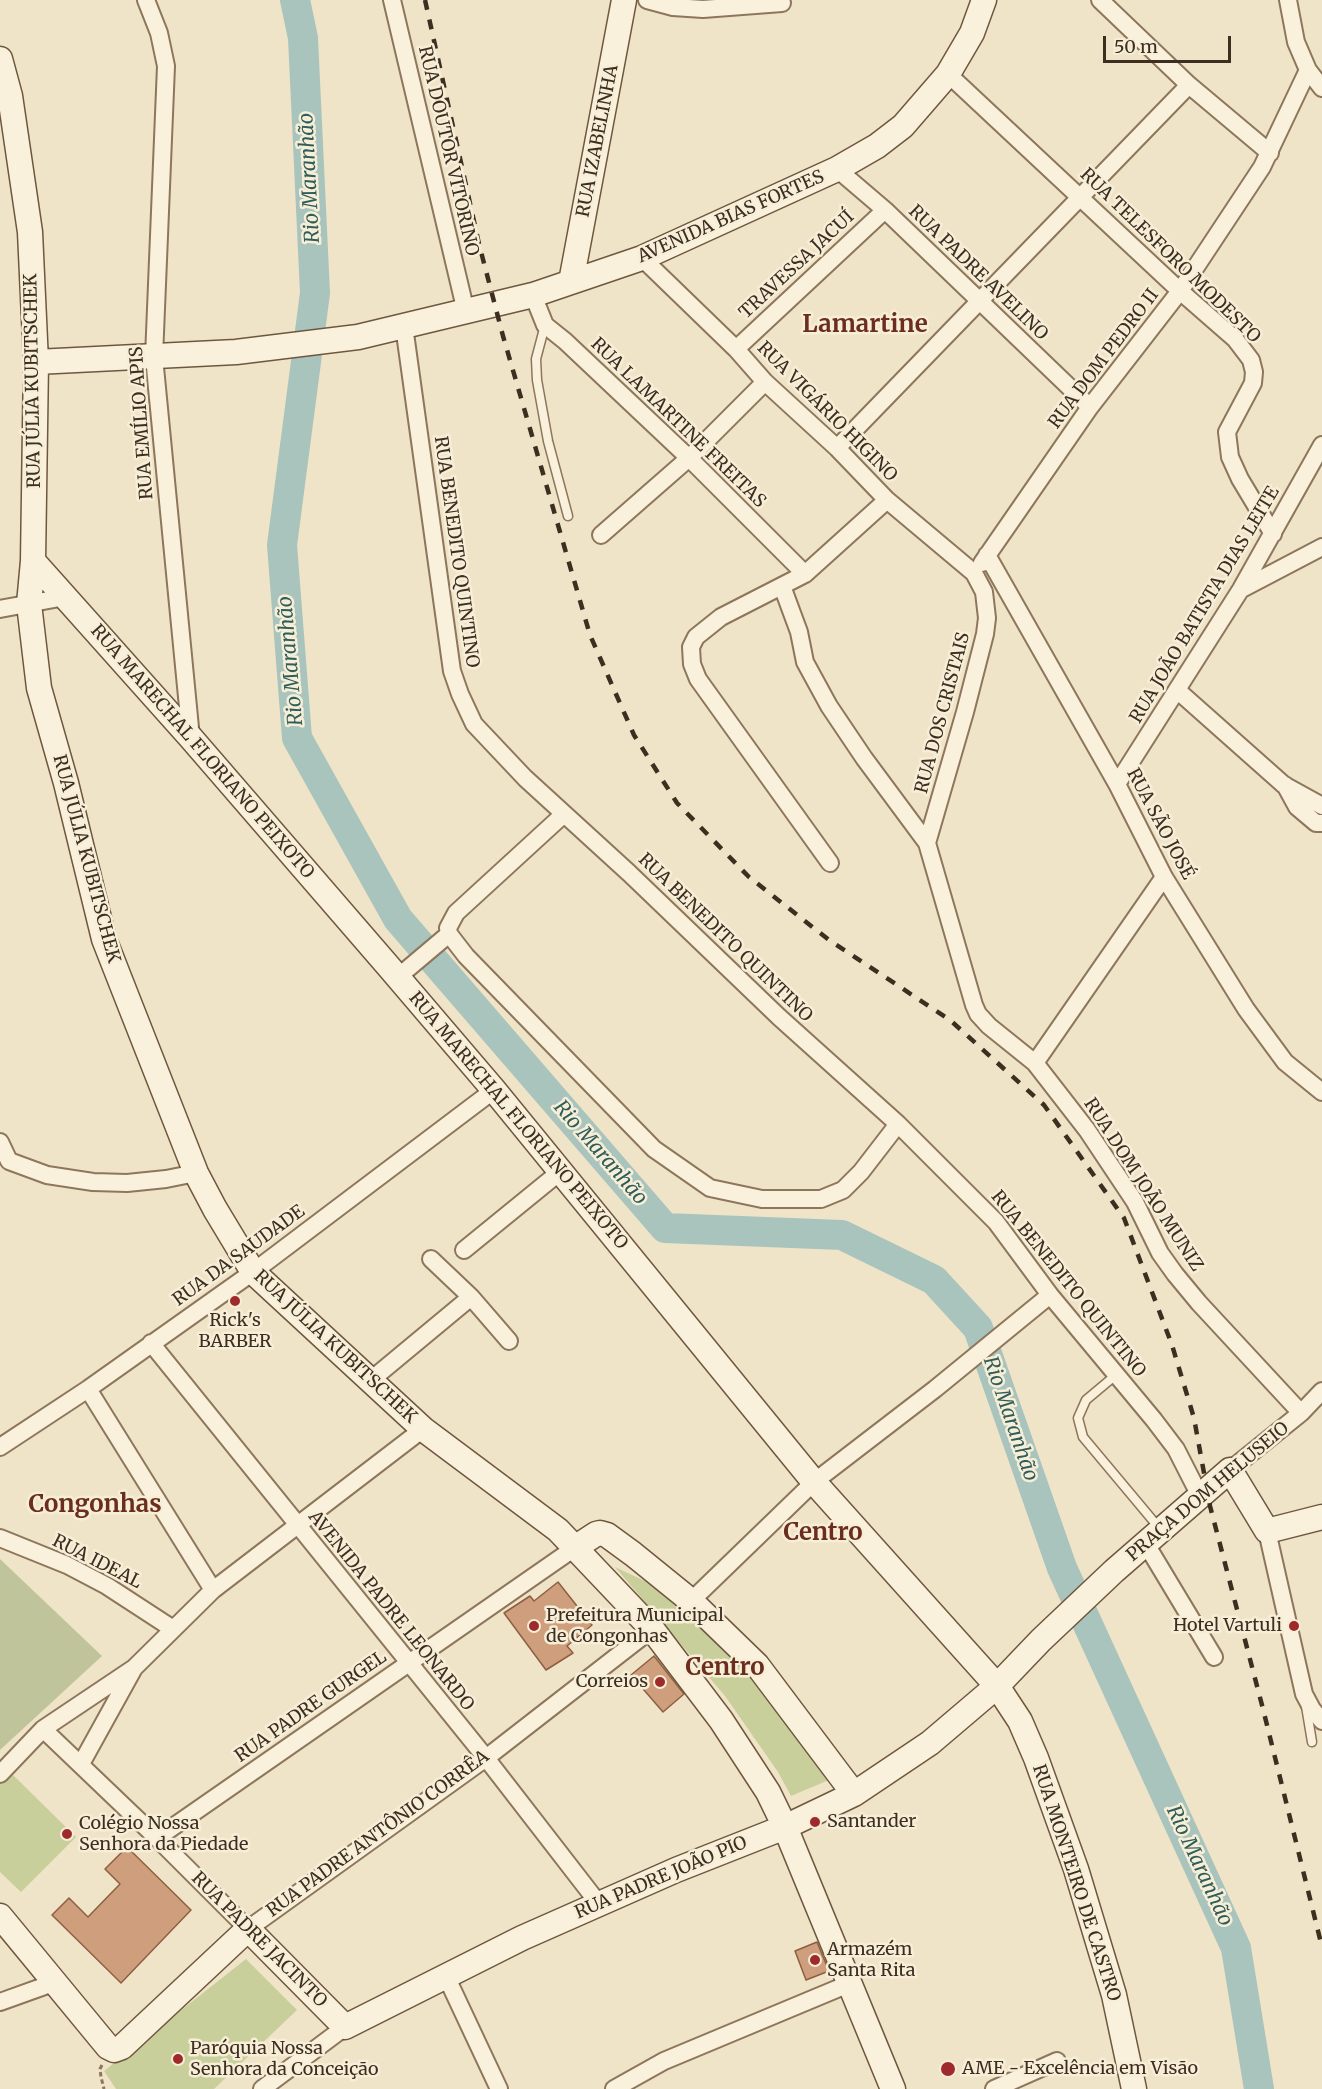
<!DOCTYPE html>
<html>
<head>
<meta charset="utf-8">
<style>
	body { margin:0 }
	#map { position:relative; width:1322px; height:2089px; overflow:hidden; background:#f0e4c8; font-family:Merriweather,serif }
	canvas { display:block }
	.scale { position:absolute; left:1103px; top:36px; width:128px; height:27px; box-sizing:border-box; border:3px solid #3d2e20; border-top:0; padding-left:8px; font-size:18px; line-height:21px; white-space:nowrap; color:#3d2e20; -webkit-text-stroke:4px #f7eed8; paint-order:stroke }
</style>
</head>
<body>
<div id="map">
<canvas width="1322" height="2089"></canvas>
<div class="scale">50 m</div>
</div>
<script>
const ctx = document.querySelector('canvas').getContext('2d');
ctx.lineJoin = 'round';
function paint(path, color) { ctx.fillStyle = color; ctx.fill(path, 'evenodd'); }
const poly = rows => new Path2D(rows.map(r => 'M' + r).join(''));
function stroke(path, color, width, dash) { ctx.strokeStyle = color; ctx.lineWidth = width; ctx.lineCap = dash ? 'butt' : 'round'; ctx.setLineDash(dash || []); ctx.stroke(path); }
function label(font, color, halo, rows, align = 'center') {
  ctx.font = font + ' Merriweather,serif'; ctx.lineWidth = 5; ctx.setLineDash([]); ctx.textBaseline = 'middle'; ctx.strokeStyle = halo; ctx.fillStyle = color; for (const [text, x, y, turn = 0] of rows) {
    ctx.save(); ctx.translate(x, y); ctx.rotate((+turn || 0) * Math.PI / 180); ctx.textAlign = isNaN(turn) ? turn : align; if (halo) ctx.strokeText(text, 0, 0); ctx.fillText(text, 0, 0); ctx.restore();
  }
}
paint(poly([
	[615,1567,662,1589,769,1697,829,1780,791,1796,778,1772,725,1696],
	[11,1773,76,1837,21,1892,0,1872,0,1784],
	[246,1959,297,2010,214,2089,116,2089,104,2071]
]), '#c9cf9b');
paint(poly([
	[0,1559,102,1656,0,1750]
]), '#bfc49a');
stroke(poly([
	[295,0,303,38,315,293,282,545,297,738,398,919,665,1228,842,1235,934,1280,978,1328,1062,1568,1236,1948,1259,2089]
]), '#a9c4bc', 30);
const building = poly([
	[558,1582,592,1625,567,1646,573,1653,546,1670,504,1613,530,1596,534,1601,558,1582],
	[654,1656,684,1694,663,1712,631,1675,654,1656],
	[127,1847,191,1910,121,1983,52,1915,69,1898,88,1917,120,1884,105,1869,127,1847],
	[817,1942,829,1971,806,1980,795,1951,817,1942]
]);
paint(building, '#cf9f7d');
stroke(building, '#8d5f41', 1.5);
const lane = poly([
	[545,325,536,359,537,380,548,441,568,516],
	[1117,1374,1086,1400,1078,1418,1083,1437,1160,1529],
	[1306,1706,1312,1742]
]);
const street = poly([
	[146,0,159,33,166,66,154,357,191,738],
	[392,0,466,312],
	[647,0,673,7,703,9,782,3],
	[1100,0,1189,85,1270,153],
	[1288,0,1296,42,1308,70,1322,88],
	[948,74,1180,291,1235,339,1251,360,1254,372,1253,383,1227,432,1230,457,1240,479,1273,534],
	[837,169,885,210,1090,407],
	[642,258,736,349,765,382,837,448,887,500,974,573,984,592,987,618,985,634,965,712,927,843],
	[533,295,545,325,565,341,689,458,805,574],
	[404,326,452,671,460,694,474,724,525,778,629,873,779,1017,898,1124,996,1222,1050,1295,1154,1420,1176,1449,1200,1496],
	[736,349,885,210],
	[837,448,1189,85],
	[601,535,689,458,765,382],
	[987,555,1117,784,1164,877,1246,1009,1285,1062,1322,1092],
	[982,563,1090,407,1180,291,1262,167,1308,70],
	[782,586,799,632,805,662,829,706,864,758,927,843,974,1005,978,1014,989,1026,1035,1063,1087,1130,1135,1202,1160,1253,1175,1274,1199,1303,1301,1413],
	[1242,589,1322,547],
	[0,609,65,597],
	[1177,690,1284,785,1322,806],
	[1117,784,1241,589,1322,445],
	[1285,785,1297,807,1316,823,1322,823],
	[564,814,456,913,448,928,449,934,466,956,654,1149,710,1188,762,1199,821,1199,843,1190,861,1172,898,1124],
	[830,863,698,679,692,664,691,647,696,637,721,617,805,574,887,500],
	[398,977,449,934],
	[1035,1063,1164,877],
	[0,1142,9,1161,47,1175,93,1182,127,1183,166,1179,196,1173],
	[464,1250,561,1171],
	[431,1259,471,1297],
	[151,1343,486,1758,599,1904],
	[371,1380,471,1297,509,1341],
	[88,1389,213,1590],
	[0,1447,88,1389,253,1272,494,1090],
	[1230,1470,1301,1413,1322,1391],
	[1267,1531,1304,1694,1312,1709,1322,1721],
	[0,1538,67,1565,107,1586,173,1629],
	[1146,1544,1214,1657],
	[691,1601,814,1482,935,1389,1050,1295],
	[43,1729,157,1838,248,1929,486,1758,652,1629],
	[81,1764,133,1670],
	[0,1774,43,1729,134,1668,213,1590,423,1429],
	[157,1838,576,1547],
	[446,1976,499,2089],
	[0,2002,53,1983],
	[262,2089,345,2027],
	[614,2089,664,2061,851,1983],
	[994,2089,1057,2061]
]);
const secondary = poly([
	[0,59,10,96,30,232,36,362,33,561,29,604,39,688,66,783,104,939,196,1173,215,1209,253,1272,423,1429,558,1530,652,1629,721,1720,768,1792,785,1827,893,2089],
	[571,282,624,0],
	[36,362,236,352,358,337,533,295,642,258,837,169,877,146,903,126,948,74,972,33,984,0],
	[33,561,191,738,389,967,494,1090,814,1482,997,1686,1020,1721,1036,1758,1076,1869,1114,1995,1134,2089],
	[576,1547,596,1534,600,1533,607,1535,633,1554,691,1601,757,1665,854,1794],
	[0,1916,108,2047,114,2050,122,2047,248,1929,345,2027,522,1938,676,1870,785,1827,854,1794,930,1743,997,1686,1041,1640,1114,1571,1230,1470,1267,1531,1322,1517]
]);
stroke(lane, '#8d765c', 11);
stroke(street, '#8d765c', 20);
stroke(secondary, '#6f573f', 27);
stroke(poly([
	[102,2065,100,2069,101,2077,104,2089]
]), '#8d765c', 3, [4.5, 3]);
stroke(lane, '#faf1dc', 8);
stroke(street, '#faf1dc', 16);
stroke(secondary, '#faf1dc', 24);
stroke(poly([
	[425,0,479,244,503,336,590,635,634,735,677,803,749,877,829,940,950,1020,1044,1105,1124,1218,1172,1345,1194,1418,1210,1506,1263,1709,1322,1947]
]), '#3d2e20', 4.5, [10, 10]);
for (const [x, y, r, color] of [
	[235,1301,6,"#9e2a2b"],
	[534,1626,6,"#9e2a2b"],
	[1294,1626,6,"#9e2a2b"],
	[660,1682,6,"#9e2a2b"],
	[815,1822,6,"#9e2a2b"],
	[67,1834,6,"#9e2a2b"],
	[815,1960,6,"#9e2a2b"],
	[178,2059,6,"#9e2a2b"],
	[948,2069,8,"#9e2a2b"]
]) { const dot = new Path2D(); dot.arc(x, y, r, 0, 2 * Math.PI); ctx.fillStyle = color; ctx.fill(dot); stroke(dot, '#f7eed8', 2); }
label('18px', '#3d2e20', '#f7eed8', [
	["RUA IZABELINHA",598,141,-79],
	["RUA DOUTOR VITORINO",448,151,77],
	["AVENIDA BIAS FORTES",731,217,-24],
	["RUA TELESFORO MODESTO",1170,256,44],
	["TRAVESSA JACUÍ",797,265,-43],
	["RUA PADRE AVELINO",978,273,44],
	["RUA DOM PEDRO II",1104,359,-53],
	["RUA JÚLIA KUBITSCHEK",33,381,-91],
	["RUA VIGÁRIO HIGINO",827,412,45],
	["RUA EMÍLIO APIS",142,423,-94],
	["RUA LAMARTINE FREITAS",678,423,44],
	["RUA BENEDITO QUINTINO",456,552,82],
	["RUA JOÃO BATISTA DIAS LEITE",1205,605,-59],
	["RUA DOS CRISTAIS",943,713,-75],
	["RUA MARECHAL FLORIANO PEIXOTO",202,752,49],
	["RUA SÃO JOSÉ",1160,824,62],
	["RUA JÚLIA KUBITSCHEK",86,859,75],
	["RUA BENEDITO QUINTINO",725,938,44],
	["RUA MARECHAL FLORIANO PEIXOTO",518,1121,50],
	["RUA DOM JOÃO MUNIZ",1143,1185,57],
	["RUA DA SAUDADE",239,1256,-36],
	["RUA BENEDITO QUINTINO",1068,1284,51],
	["RUA JÚLIA KUBITSCHEK",335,1347,43],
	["PRAÇA DOM HELUSEIO",1208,1492,-40],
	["RUA IDEAL",97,1562,27],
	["AVENIDA PADRE LEONARDO",391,1611,51],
	["RUA PADRE GURGEL",311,1707,-35],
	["RUA PADRE ANTÔNIO CORRÊA",378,1834,-36],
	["RUA PADRE JOÃO PIO",661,1878,-23],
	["RUA MONTEIRO DE CASTRO",1076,1883,72],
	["RUA PADRE JACINTO",259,1940,45]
]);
label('18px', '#3d2e20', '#f7eed8', [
	["Rick's",235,1321,"center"],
	["BARBER",235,1342,"center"],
	["Prefeitura Municipal",546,1616],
	["de Congonhas",546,1637],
	["Hotel Vartuli",1282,1626,"right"],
	["Correios",648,1682,"right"],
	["Santander",827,1822],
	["Colégio Nossa",79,1824],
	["Senhora da Piedade",79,1845],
	["Armazém",827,1950],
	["Santa Rita",827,1971],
	["Paróquia Nossa",190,2049],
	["Senhora da Conceição",190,2070],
	["AME - Excelência em Visão",962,2069]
], 'left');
label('italic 20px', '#2f5d5a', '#f7eed8', [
	["Rio Maranhão",310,178,-93],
	["Rio Maranhão",291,661,-95],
	["Rio Maranhão",600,1153,49],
	["Rio Maranhão",1010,1419,71],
	["Rio Maranhão",1199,1866,65]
]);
label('bold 24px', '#6b2e1e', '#f7eed8', [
	["Lamartine",865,325],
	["Congonhas",95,1505],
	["Centro",823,1533],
	["Centro",725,1668]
]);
</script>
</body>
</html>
